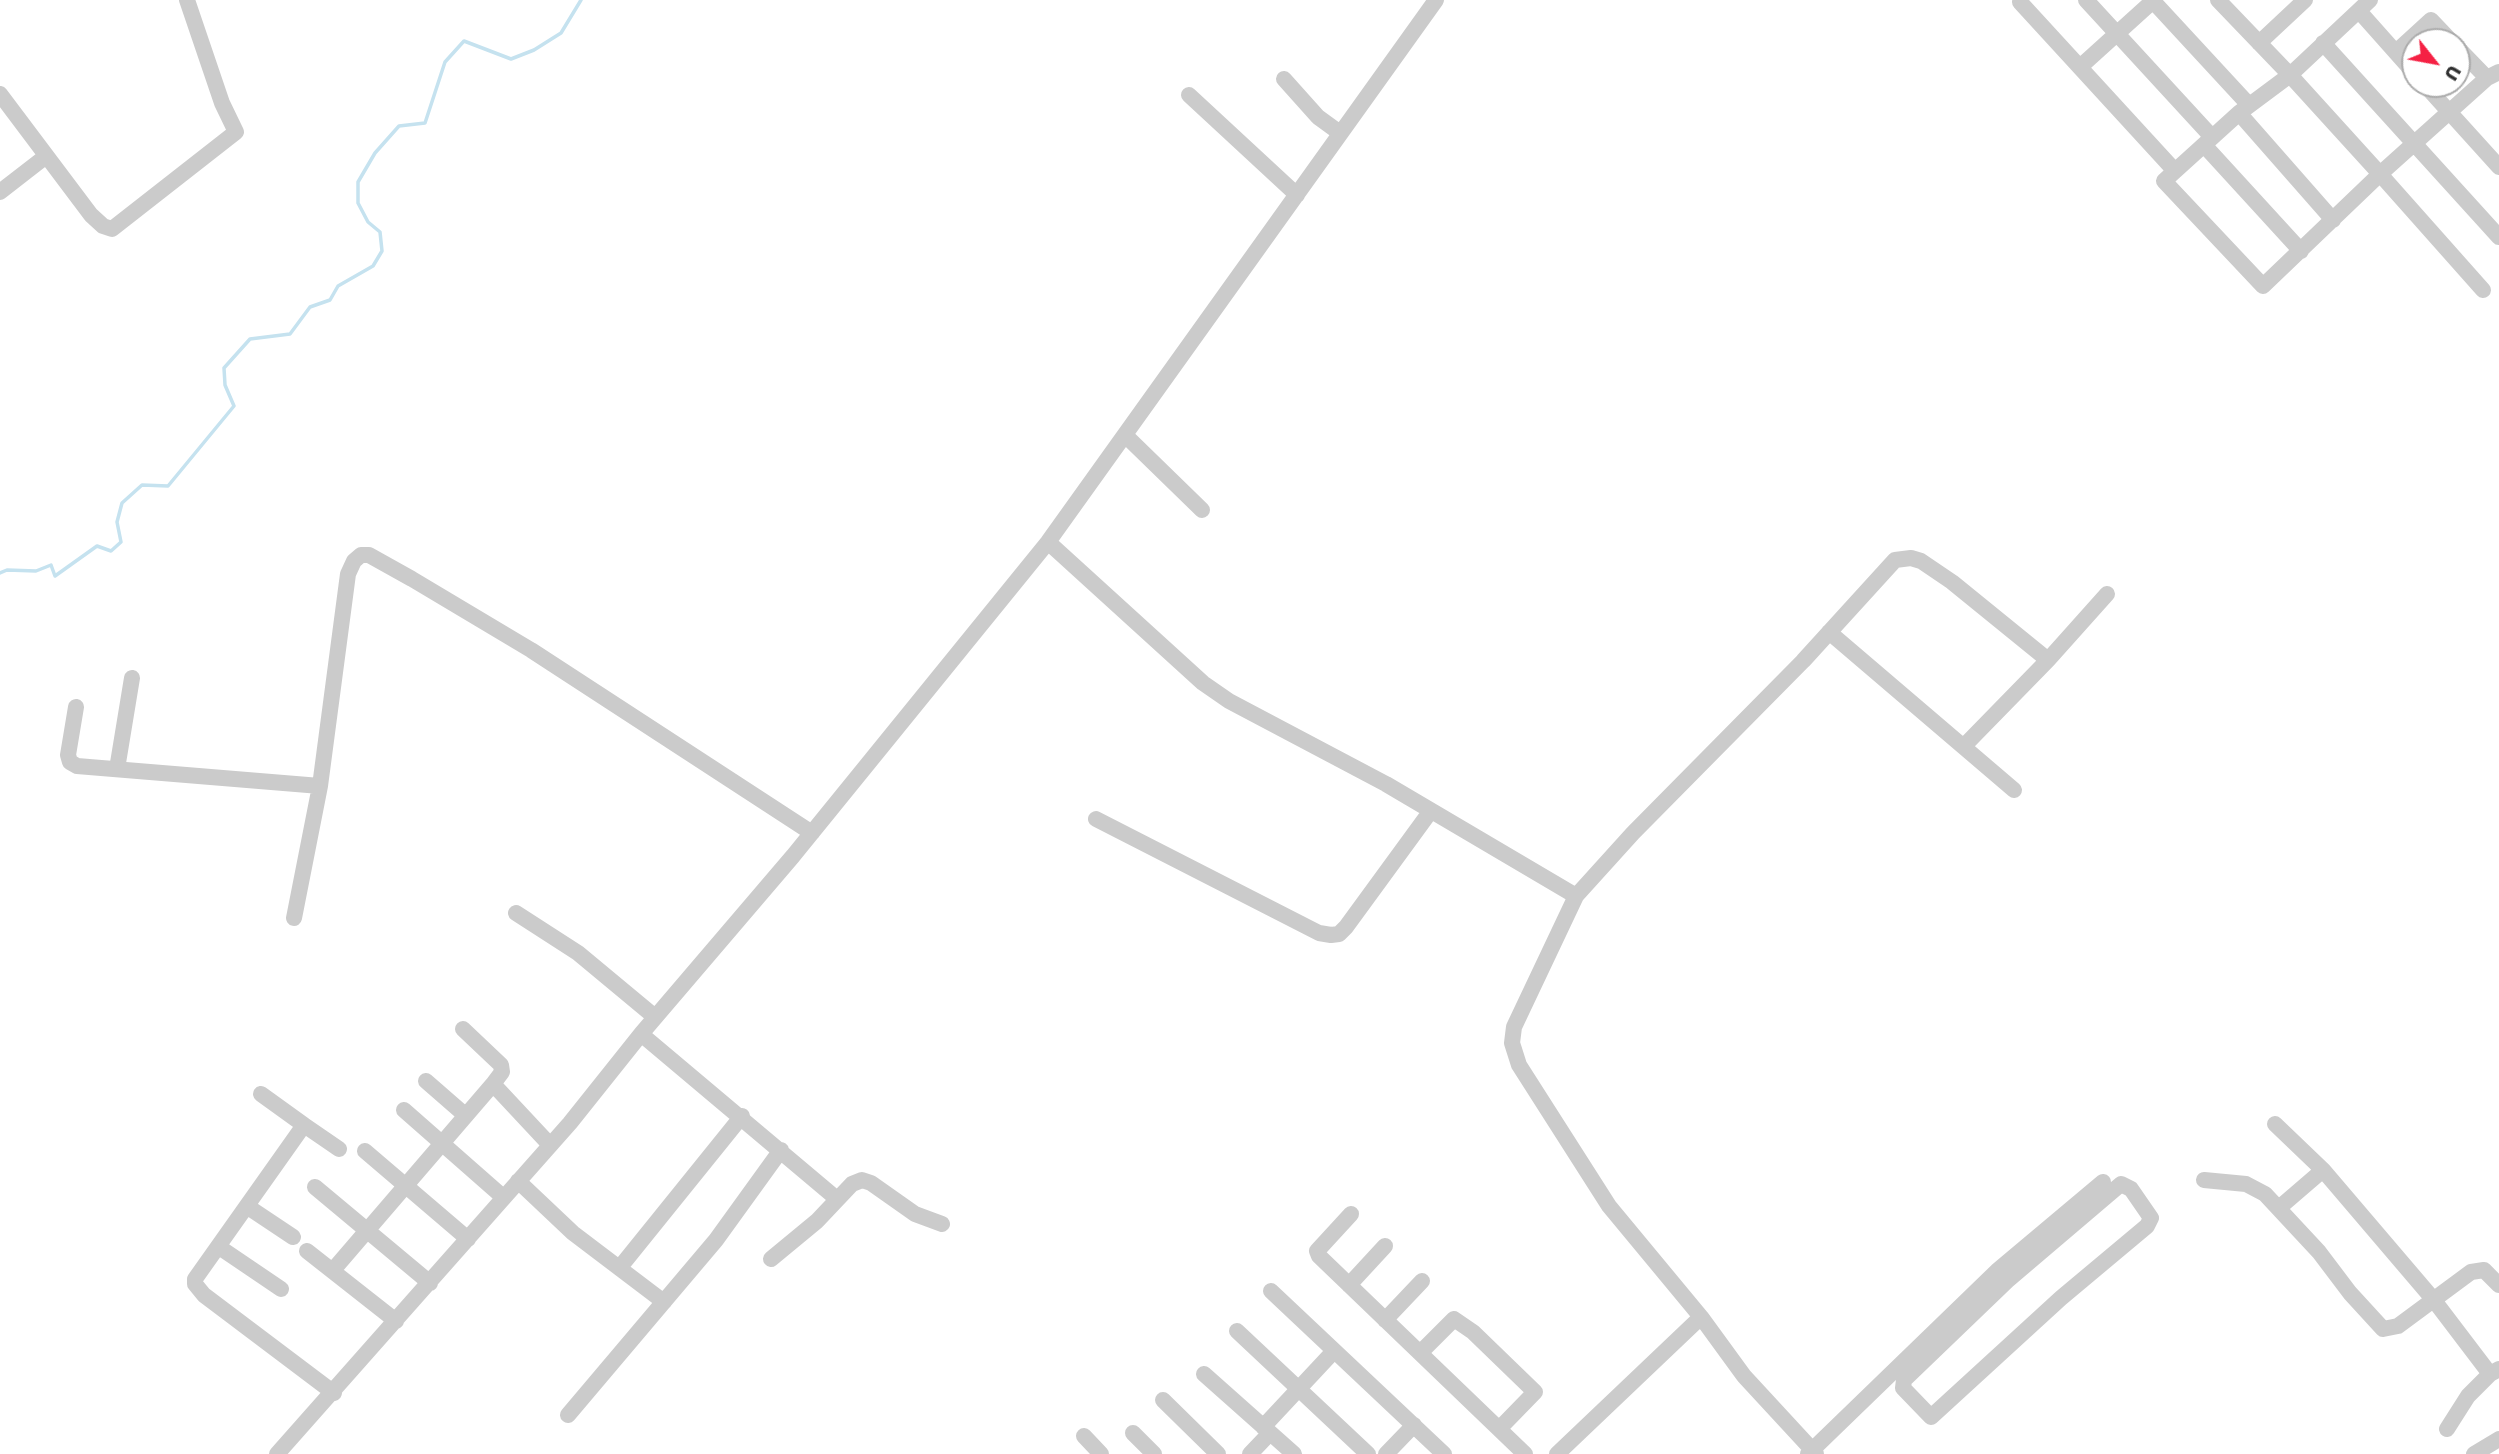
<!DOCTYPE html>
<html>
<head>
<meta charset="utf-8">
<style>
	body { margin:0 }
	#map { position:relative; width:2499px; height:1454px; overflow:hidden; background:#fff; font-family:"Work Sans",sans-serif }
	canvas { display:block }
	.north { position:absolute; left:2401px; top:28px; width:70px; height:70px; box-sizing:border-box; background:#fff; border:2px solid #ababab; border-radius:50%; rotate:121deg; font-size:19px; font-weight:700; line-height:28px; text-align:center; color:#2e2e2e }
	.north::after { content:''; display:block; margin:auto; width:24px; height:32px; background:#f52144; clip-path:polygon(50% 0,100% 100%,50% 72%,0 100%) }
</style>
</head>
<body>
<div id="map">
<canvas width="2499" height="1454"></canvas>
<div class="north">U</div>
</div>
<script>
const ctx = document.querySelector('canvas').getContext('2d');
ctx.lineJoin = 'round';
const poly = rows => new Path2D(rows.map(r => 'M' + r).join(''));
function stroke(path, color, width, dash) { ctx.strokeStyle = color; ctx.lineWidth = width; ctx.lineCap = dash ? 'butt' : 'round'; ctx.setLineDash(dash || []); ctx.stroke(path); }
stroke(poly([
	[0,573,7,570,36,571,51,565,55,576,97,546,111,551,121,542,117,522,122,503,142,485,168,486,234,406,225,385,224,368,250,339,290,334,310,307,330,300,338,286,373,266,382,251,380,232,368,222,358,203,358,182,375,153,399,126,425,123,445,62,464,41,511,59,534,50,561,33,581,0]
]), '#c5e2ef', 3.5);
stroke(poly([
	[2086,0,2212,137],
	[2152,0,2249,105],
	[2218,0,2290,75,2370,0],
	[2020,2,2175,171],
	[2359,11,2415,74],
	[2259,43,2305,0],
	[2323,43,2499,237],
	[2457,47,2487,78],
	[2396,52,2431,20,2452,42],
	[2080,67,2154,0],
	[1284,79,1318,117,1340,133],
	[2424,84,2499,167],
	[0,94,91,215,103,226,112,229,236,132,222,103,187,0],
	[1189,95,1297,195],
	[2239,113,2333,220],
	[2204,145,2301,251],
	[0,192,45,157],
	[2483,290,2380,174,2290,75,2239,113,2164,181,2263,286,2380,174,2487,78,2499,72],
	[1125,435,1202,510],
	[1048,542,1203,683,1229,701,1386,784,1576,896,1514,1027,1512,1043,1519,1065,1609,1206,1701,1317,1744,1376,1816,1454],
	[1829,632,2014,790],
	[76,707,68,755,70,762,77,766,320,786],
	[1965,745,2048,660],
	[117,769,132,678],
	[1096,819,1319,933,1331,935,1339,934,1346,927,1430,812],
	[1576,896,1633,833,1803,661,1895,560,1911,558,1921,561,1952,582,2048,660,2107,594],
	[516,913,578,953,655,1017],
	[294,918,320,786,348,574,354,561,361,555,369,555,412,579,531,650,812,833],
	[463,1029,501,1065,502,1072,493,1084],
	[641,1034,837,1199],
	[426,1081,465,1115],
	[261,1094,304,1125],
	[404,1110,503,1197],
	[2275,1124,2323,1170,2433,1299,2490,1374,2499,1369],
	[365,1151,468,1239],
	[2204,1180,2246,1184,2265,1194,2319,1252,2350,1293,2383,1329,2398,1326,2471,1272,2484,1270,2499,1285],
	[518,1181,573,1233,664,1302],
	[315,1187,430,1283],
	[248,1207,293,1237],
	[2280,1207,2323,1170],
	[1351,1214,1317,1251,1319,1256,1525,1454],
	[219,1247,281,1289],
	[307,1251,396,1321],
	[771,1259,817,1221,852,1184,862,1180,871,1183,915,1214,942,1224],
	[621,1266,742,1116],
	[334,1269,493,1084,550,1145],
	[1997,1271,2007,1281,2121,1184,2131,1189,2151,1218,2147,1226,2061,1298,1931,1417,1903,1388,1904,1380,2007,1281],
	[1349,1285,1385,1246],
	[1271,1291,1444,1454],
	[1385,1320,1422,1281],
	[1237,1331,1368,1454],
	[1420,1353,1454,1319,1473,1332,1535,1392,1499,1429],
	[1204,1374,1294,1454],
	[334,1393,204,1295,195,1284,195,1279,304,1125,339,1149],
	[1163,1400,1218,1454],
	[568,1415,716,1240,781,1150],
	[1263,1427,1334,1351],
	[2447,1429,2468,1396,2490,1374],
	[1133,1433,1154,1454],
	[1084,1436,1101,1454],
	[277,1454,570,1123,641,1034,793,856,1048,542,1436,0],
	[1250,1454,1270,1433],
	[1386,1454,1414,1425],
	[1557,1454,1701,1317],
	[1808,1454,1997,1271,2103,1182],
	[2474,1454,2499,1439]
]), '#cbcbcb', 16);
</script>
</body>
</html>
